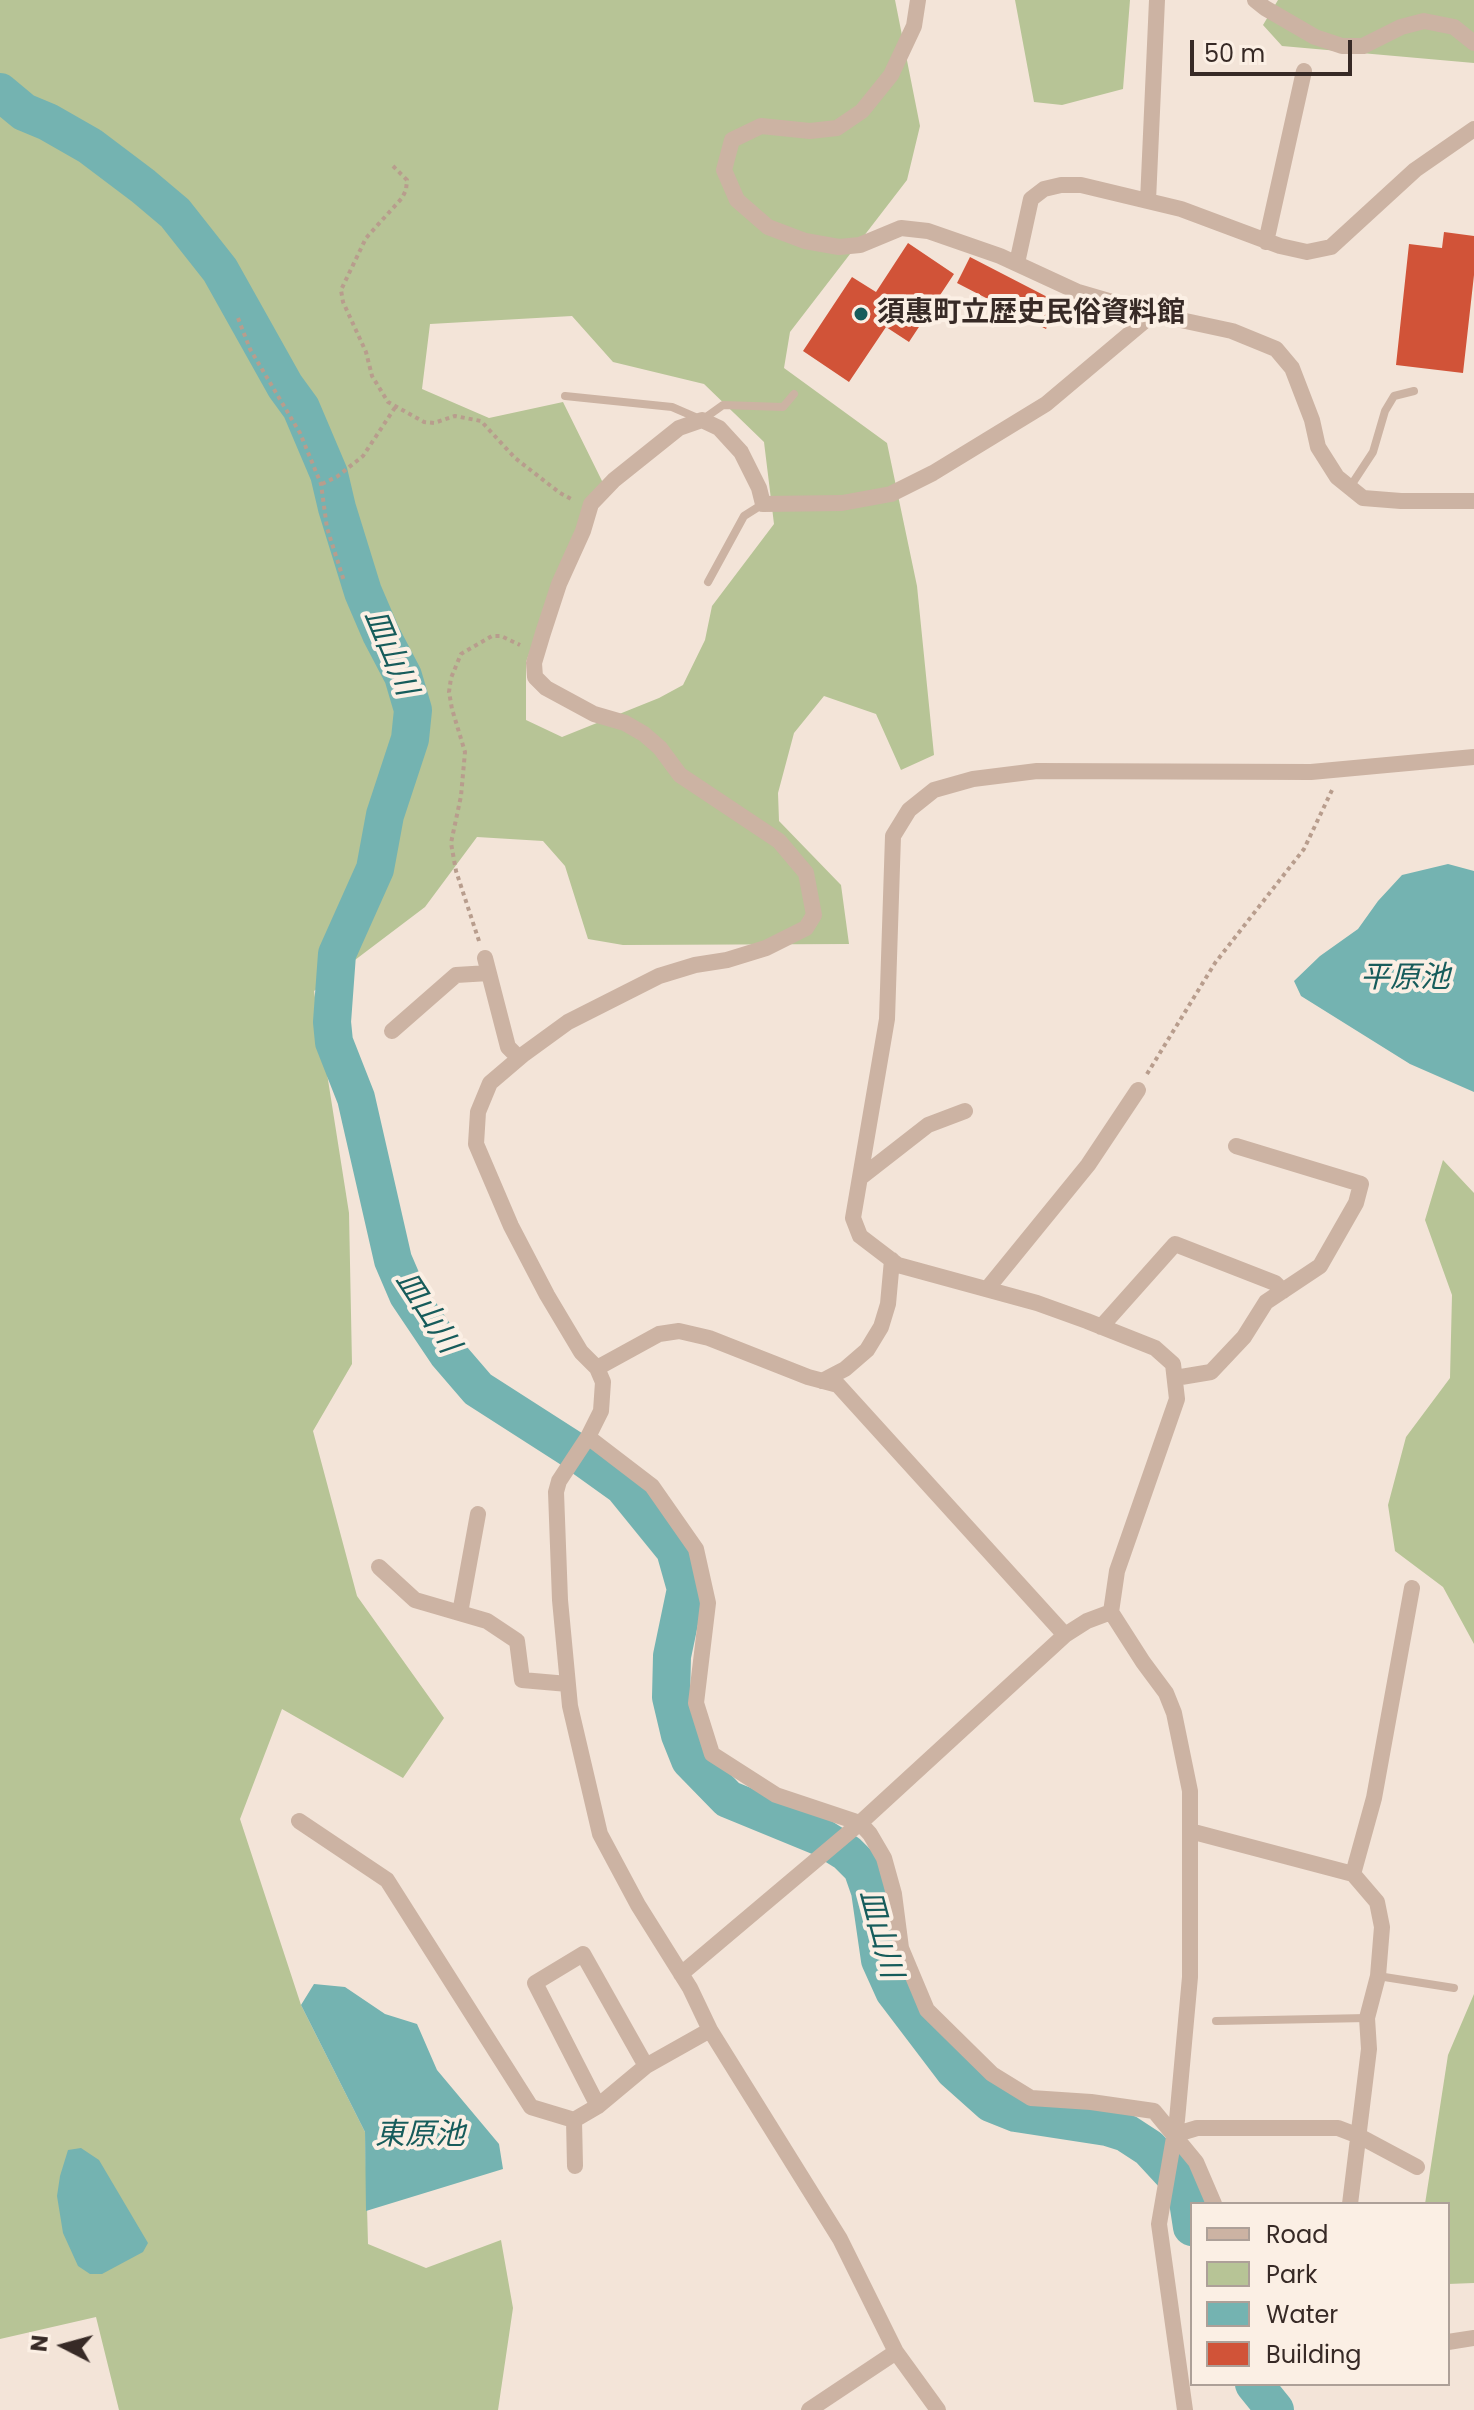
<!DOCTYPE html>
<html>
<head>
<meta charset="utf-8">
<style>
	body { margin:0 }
	#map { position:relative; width:1474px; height:2410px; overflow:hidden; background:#f3e4d8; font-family:Poppins,sans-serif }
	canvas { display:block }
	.legend { position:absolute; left:1190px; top:2202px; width:260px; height:184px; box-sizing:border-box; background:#fbefe4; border:2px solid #ada098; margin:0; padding:10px 14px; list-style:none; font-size:24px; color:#372a26 }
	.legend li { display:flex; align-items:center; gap:16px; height:40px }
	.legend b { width:40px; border:2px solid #ada098 }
	.north { position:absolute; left:24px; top:2306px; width:80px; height:80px; -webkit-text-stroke:6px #fbefe4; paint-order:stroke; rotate:276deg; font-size:22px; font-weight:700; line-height:32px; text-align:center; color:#372a26 }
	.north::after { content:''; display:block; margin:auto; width:28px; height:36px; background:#372a26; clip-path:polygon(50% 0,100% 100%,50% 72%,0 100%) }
	.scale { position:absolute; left:1190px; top:40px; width:162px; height:36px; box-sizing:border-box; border:4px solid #372a26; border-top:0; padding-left:10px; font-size:24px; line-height:28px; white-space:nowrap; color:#372a26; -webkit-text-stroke:6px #fbefe4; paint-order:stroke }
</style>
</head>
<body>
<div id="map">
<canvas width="1474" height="2410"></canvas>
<ul class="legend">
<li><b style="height:10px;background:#ccb3a3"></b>Road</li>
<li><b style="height:22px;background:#b7c496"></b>Park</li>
<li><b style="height:22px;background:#74b3b1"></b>Water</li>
<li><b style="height:22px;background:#d15338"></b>Building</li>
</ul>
<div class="north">N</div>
<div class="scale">50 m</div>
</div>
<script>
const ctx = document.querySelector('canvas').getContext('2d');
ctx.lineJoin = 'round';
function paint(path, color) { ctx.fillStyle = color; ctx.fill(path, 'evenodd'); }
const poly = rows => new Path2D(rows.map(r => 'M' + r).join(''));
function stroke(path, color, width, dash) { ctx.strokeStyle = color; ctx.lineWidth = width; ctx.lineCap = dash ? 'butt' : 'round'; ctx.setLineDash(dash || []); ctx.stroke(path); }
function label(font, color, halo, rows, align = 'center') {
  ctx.font = font + ' Poppins,"Noto Sans JP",sans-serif'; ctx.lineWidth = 8; ctx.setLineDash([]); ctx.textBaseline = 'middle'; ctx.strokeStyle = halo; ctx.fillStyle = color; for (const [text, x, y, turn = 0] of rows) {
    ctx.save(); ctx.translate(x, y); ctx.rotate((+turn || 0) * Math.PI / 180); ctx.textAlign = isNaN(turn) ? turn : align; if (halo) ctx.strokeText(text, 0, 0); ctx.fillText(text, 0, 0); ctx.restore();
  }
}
paint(poly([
	[0,0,895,0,920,126,907,180,790,332,784,368,887,443,917,586,934,755,901,770,876,714,824,696,794,733,778,793,779,821,841,885,849,944,623,945,588,939,565,866,543,841,477,837,425,907,314,991,349,1213,352,1364,313,1431,357,1596,444,1718,403,1778,282,1709,240,1819,301,2005,365,2132,368,2244,426,2268,501,2240,513,2308,498,2410,119,2410,96,2317,0,2339],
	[572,316,613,362,704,384,764,442,774,524,712,606,705,640,683,685,659,698,562,737,526,720,526,662,567,551,603,483,563,402,489,418,422,389,430,324],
	[1015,0,1130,0,1123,89,1062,105,1034,102],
	[1278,0,1474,0,1474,63,1282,46,1263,25],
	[1443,1160,1474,1193,1474,1644,1443,1587,1395,1551,1388,1505,1406,1437,1450,1378,1452,1295,1425,1220],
	[1474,1994,1474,2283,1448,2284,1448,2204,1425,2204,1448,2055]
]), '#b7c496');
paint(poly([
	[1448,864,1474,871,1474,1092,1410,1064,1301,996,1294,981,1320,956,1358,929,1378,901,1402,875],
	[314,1984,345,1987,385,2014,417,2024,437,2070,499,2144,503,2169,366,2211,365,2132,301,2005],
	[81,2148,99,2160,148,2243,143,2252,102,2274,90,2274,78,2266,63,2233,57,2196,60,2176,68,2150]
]), '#74b3b1');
stroke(poly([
	[0,92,24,112,48,122,90,146,143,186,175,213,220,270,285,386,301,408,329,474,337,508,363,592,381,634,403,676,413,710,410,739,385,815,375,869,337,954,332,1022,334,1042,356,1098,393,1260,408,1295,447,1353,478,1389,570,1448,623,1486,675,1550,686,1589,672,1656,671,1697,680,1735,690,1760,728,1799,823,1838,847,1853,862,1868,870,1891,880,1960,894,1991,954,2070,991,2103,1016,2113,1107,2127,1126,2133,1149,2148,1186,2188,1192,2227],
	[1254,2384,1275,2410]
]), '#74b3b1', 38);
paint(poly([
	[1444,232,1474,236,1474,275,1463,373,1396,365,1409,244,1442,248],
	[908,243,954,274,909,342,886,327,849,382,803,351,852,277,876,292],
	[970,257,1059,303,1046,329,957,283]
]), '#d15338');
stroke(poly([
	[393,166,407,180,406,190,402,198,366,238,341,290,343,302,366,352,372,376,388,402,424,422,434,423,455,416,481,421,515,458,560,493,573,500],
	[238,318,250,349,300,433,321,484,327,528,344,581],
	[322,484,338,476,363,456,396,406],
	[479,941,456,871,451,843,461,796,465,752,452,709,449,692,451,678,461,654,492,636,501,636,520,645],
	[1147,1074,1215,963,1304,849,1333,788]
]), '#b89d8d', 4, [4, 4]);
stroke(poly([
	[565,396,672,407,702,420,723,405,783,407,794,394],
	[1350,487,1373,452,1385,411,1394,396,1414,391],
	[708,582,744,516,763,504],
	[1378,1976,1454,1988],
	[1216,2021,1367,2018]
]), '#ccb3a3', 8);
stroke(poly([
	[918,0,914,26,891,75,862,111,837,128,810,131,761,126,732,140,724,170,737,200,768,227,805,241,839,247,860,245,901,228,928,231,1000,256,1078,292,1153,314,1232,331,1276,349,1292,368,1312,420,1318,447,1337,477,1363,498,1401,501,1474,501],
	[1255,0,1265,8,1315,37,1342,46,1363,46,1401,27,1424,21,1454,27,1474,43],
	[1148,201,1157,0],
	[1266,242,1304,71],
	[1017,263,1031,199,1044,189,1061,185,1081,185,1181,209,1280,246,1307,252,1331,247,1415,170,1474,129],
	[485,958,508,1047,519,1058],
	[392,1031,456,975,489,973],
	[860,1178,928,1125,965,1111],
	[987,1289,1088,1165,1138,1090],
	[1101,1327,1175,1244,1275,1283,1283,1291],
	[597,1368,659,1334,679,1331,709,1338,808,1377,838,1385,1065,1635],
	[1175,1378,1211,1372,1244,1337,1266,1302,1320,1266,1356,1203,1361,1184,1236,1146],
	[822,1381,845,1369,867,1350,881,1327,888,1304,892,1260],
	[588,1437,652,1486,696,1549,708,1603,696,1703,712,1754,776,1795,860,1823,870,1834,884,1858,894,1894,901,1948,927,2010,992,2074,1031,2098,1091,2102,1154,2111,1196,2162,1214,2204],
	[379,1567,415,1600,487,1621,517,1641,522,1680,568,1684],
	[460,1613,478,1514],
	[299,1821,387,1880,531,2107,574,2120,598,2106,646,2066,710,2030],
	[1190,1831,1353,1874,1377,1902,1382,1927,1378,1976,1367,2018,1369,2049,1350,2204],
	[1353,1874,1374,1798,1412,1588],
	[681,1974,860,1823,1065,1635,1087,1621,1111,1612],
	[598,2106,535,1983,583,1954,646,2066],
	[574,2120,575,2166],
	[1174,2135,1197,2128,1338,2128,1359,2136,1417,2167],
	[1448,2342,1474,2338],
	[809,2410,896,2352],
	[938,2410,896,2352,840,2239,710,2030,690,1988,638,1905,600,1834,570,1706,560,1600,556,1492,559,1481,588,1437,601,1411,603,1382,597,1368,581,1352,547,1295,511,1226,476,1144,478,1112,490,1083,524,1054,568,1022,659,976,695,965,727,960,766,948,806,928,814,915,806,873,779,841,680,775,660,748,644,734,625,723,594,714,546,688,535,677,534,663,543,633,559,584,583,531,591,504,614,480,679,428,702,420,719,428,741,452,759,488,763,504,842,503,891,494,933,473,1046,404,1153,314],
	[1185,2410,1159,2224,1177,2120,1190,1977,1190,1791,1174,1713,1166,1693,1143,1662,1111,1612,1117,1571,1177,1399,1173,1364,1155,1348,1087,1321,1037,1303,898,1265,860,1236,853,1218,887,1019,893,836,909,810,934,790,973,779,1037,771,1311,772,1474,757]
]), '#ccb3a3', 16);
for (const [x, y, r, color] of [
	[861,314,8,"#175c5b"]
]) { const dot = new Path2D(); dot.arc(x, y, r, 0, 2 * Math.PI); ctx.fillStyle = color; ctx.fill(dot); stroke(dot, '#fbefe4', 3); }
label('bold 28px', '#372a26', '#fbefe4', [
	["須惠町立歴史民俗資料館",877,314]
], 'left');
label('italic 30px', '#175c5b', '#fbefe4', [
	["皿山川",389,653,67],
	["平原池",1405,979],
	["皿山川",426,1313,57],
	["皿山川",879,1934,75],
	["東原池",420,2136]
]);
</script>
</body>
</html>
